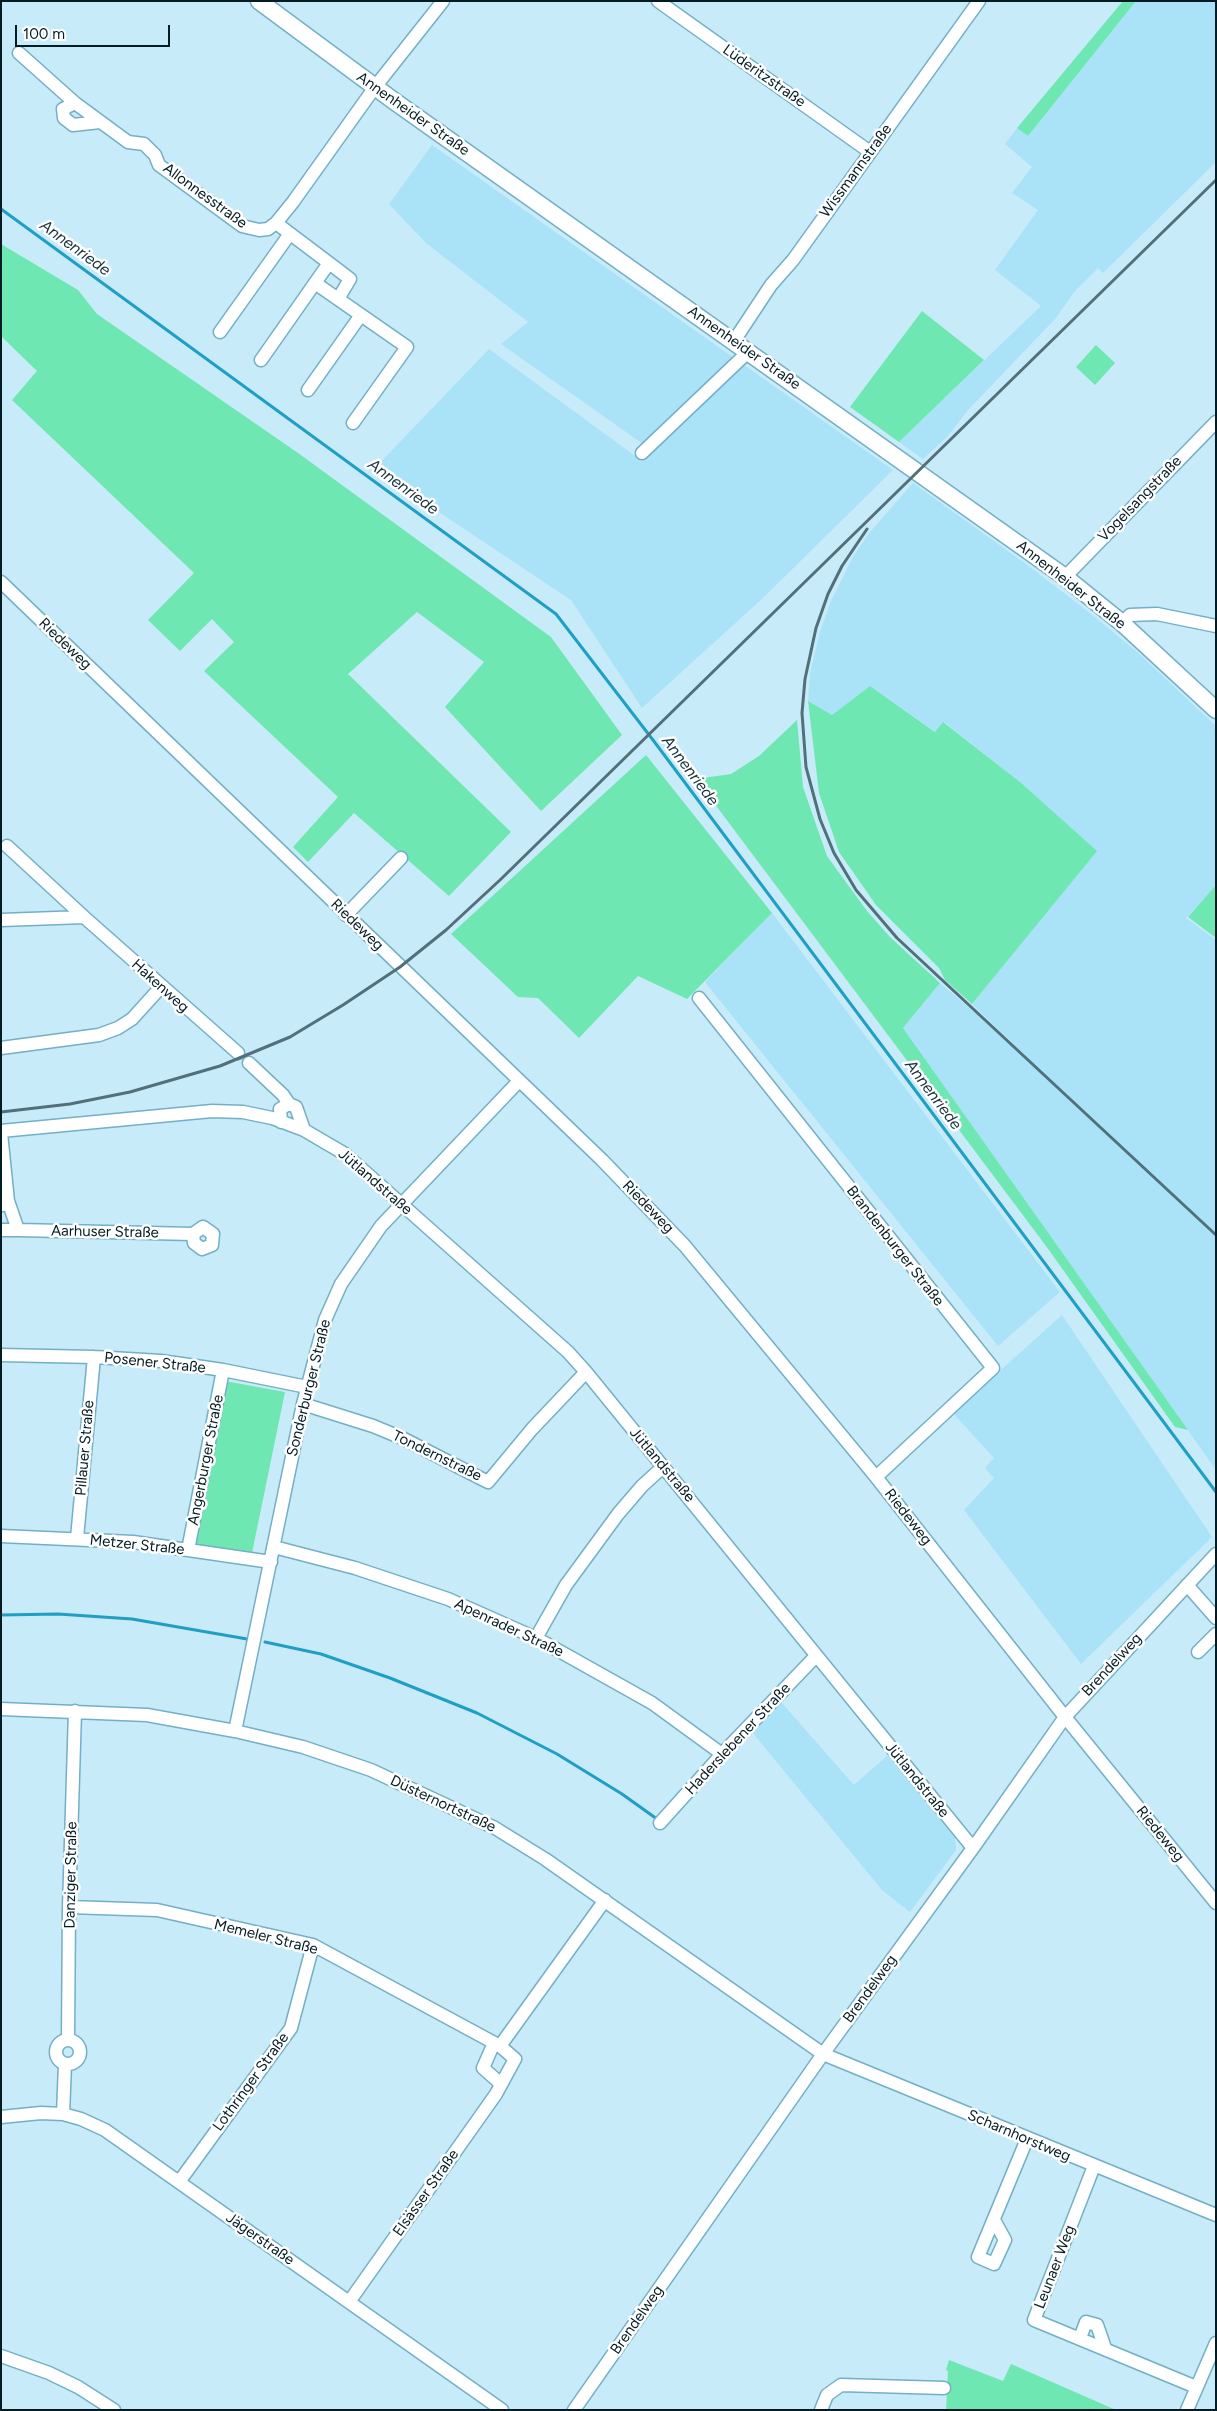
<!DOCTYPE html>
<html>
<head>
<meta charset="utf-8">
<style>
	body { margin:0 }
	#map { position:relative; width:1217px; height:2411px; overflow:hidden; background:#c7ebf9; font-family:Figtree,sans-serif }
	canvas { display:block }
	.frame { position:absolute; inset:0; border:2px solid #031c24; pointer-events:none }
	.scale { position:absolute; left:15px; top:25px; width:155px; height:22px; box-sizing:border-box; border:2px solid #031c24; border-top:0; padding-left:6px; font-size:15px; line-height:18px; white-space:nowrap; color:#031c24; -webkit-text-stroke:4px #fff; paint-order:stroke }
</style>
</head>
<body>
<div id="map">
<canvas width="1217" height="2411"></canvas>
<div class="frame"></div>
<div class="scale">100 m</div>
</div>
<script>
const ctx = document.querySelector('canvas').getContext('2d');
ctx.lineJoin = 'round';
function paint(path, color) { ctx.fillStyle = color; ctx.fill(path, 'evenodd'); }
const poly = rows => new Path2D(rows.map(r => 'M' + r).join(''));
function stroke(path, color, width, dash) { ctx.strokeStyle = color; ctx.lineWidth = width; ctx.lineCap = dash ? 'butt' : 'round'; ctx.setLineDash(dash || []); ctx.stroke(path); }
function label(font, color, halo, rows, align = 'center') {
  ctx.font = font + ' Figtree,sans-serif'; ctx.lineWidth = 5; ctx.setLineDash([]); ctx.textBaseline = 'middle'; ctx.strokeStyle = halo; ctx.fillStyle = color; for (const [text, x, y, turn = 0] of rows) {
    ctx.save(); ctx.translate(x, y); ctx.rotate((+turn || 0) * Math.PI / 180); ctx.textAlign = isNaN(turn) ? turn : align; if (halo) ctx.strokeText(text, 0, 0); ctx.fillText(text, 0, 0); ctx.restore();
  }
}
paint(poly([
	[1136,1,1216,1,1216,162,1103,273,1098,268,1075,291,1055,319,968,410,948,436,923,459,899,442,1041,306,995,270,1038,210,1012,193,1032,167,1005,144,1017,128,1028,136],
	[432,145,893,470,764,597,642,708,571,600,374,469,489,349,642,461,653,451,501,344,528,322,426,243,389,204],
	[913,483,1030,567,1091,614,1137,652,1216,726,1216,886,1186,918,1216,940,1216,1470,903,1028,940,983,1026,1056,972,1004,1096,851,1020,782,944,722,936,732,870,686,832,715,808,701,810,673,820,632,831,601,853,557,870,532],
	[772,913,1060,1292,998,1346,705,982],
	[1062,1315,1212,1537,1081,1664,964,1510,994,1478,985,1468,994,1458,953,1413],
	[781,1702,854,1785,888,1755,955,1838,956,1850,910,1912,882,1890,752,1732]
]), '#aae2f8');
paint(poly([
	[1123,1,1136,1,1028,136,1017,128],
	[1,244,78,290,97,314,298,453,551,637,622,735,541,811,445,707,484,662,417,612,348,674,511,832,449,896,354,813,308,862,293,847,338,797,204,671,234,642,212,619,180,651,148,620,194,573,12,400,37,371,1,336],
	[922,311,984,360,899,442,850,407],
	[1096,345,1115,363,1095,385,1076,367],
	[870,686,935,732,943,722,1020,782,1097,851,972,1004,945,980,939,968,876,905,839,852,819,793,808,701,832,715],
	[797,720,803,787,827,856,867,911,890,937,940,983,903,1028,1188,1430,1175,1427,1046,1246,696,779,731,774,759,756],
	[646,755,772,913,687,999,638,976,579,1038,538,998,518,997,451,934],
	[1216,885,1216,938,1188,917],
	[225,1381,285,1392,252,1553,196,1544],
	[949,2360,1003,2381,1011,2364,1116,2410,946,2410,948,2371,946,2370]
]), '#6fe7b3');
stroke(poly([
	[1,209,556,614,653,740,1216,1492],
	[1,1615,58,1614,132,1619,247,1639],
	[265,1642,321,1654,390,1678,477,1713,557,1754,622,1794,657,1819]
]), '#1f9fc4', 3);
const street = poly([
	[658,1,870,152],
	[19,53,75,103],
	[100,122,73,125,64,118,63,109,75,103,128,142,144,144,155,155,159,165,242,226,259,230,268,229,276,223,293,202,375,87,443,1],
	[276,223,329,263,315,283,407,347,353,423],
	[329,263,350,279,338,299],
	[220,332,289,235],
	[734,341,771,285,793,260,979,1],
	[261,360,315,283],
	[308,390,361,315],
	[642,453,748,352],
	[1065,577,1216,422],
	[1,582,602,1160,685,1246,876,1477,1065,1717,1216,1903],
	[1122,623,1130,615,1157,614,1216,626],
	[7,846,84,917],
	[346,915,401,858],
	[1,920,84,917,238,1053],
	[699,998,993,1368,876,1477],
	[1,1048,99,1035,118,1028,132,1019,161,987],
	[249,1063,283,1095,289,1104],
	[281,1122,280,1109,289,1104,296,1107,304,1130],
	[1,1131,212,1111,243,1112,272,1118,304,1130,345,1154,568,1352,586,1372,973,1848],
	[1,1133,8,1201,3,1205],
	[8,1201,18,1230,193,1234,203,1227,213,1234,212,1245,202,1249,194,1243,193,1234],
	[1,1230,18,1230],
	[1,1355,94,1357,161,1361,223,1370,307,1387],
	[303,1404,373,1426,402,1438,488,1482,532,1429,586,1372],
	[1,1536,133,1542,271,1562],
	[77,1538,94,1357],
	[274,1547,355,1568,448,1599,536,1638,652,1703,722,1754],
	[188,1550,223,1370],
	[1187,1585,1216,1618],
	[536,1638,566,1585,618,1514,642,1486,664,1466],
	[1198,1652,1216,1634],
	[1,1709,147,1715,235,1731,303,1747,371,1770,495,1828,545,1859,823,2054,1216,2215],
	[235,1731,303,1404,325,1320,341,1284,381,1226,519,1081],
	[660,1823,722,1754,816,1656],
	[69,1907,157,1910,313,1945,500,2046],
	[68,2039,69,1907,75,1711],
	'56 2052a12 12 0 1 1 24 0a12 12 0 1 1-24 0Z',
	[494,2043,483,2068,501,2084],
	[63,2114,65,2064],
	[1,2117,41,2113,63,2114,81,2119,105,2130,502,2410],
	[1094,2166,1034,2320,1196,2387],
	[179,2182,291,2028,313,1945],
	[994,2220,1005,2240,994,2264,978,2257,1027,2139],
	[349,2302,496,2094,515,2059,500,2046,605,1900],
	[1080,2338,1086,2322,1097,2325,1105,2348],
	[1,2356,49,2373,78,2387,114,2410],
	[574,2410,823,2054,973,1848,1065,1717,1216,1554],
	[821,2410,827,2395,841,2385,944,2388],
	[1187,2410,1216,2343]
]);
const secondary = poly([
	[259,1,394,101,1065,577,1122,623,1216,710]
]);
stroke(street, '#73afc6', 15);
stroke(secondary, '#73afc6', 19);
stroke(street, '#fff', 12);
stroke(secondary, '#fff', 16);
stroke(poly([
	[867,529,842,566,828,594,816,628,805,679,802,713,806,767,820,819,834,853,856,890,897,938,1216,1235],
	[1,1112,70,1104,130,1092,220,1066,290,1037,343,1005,400,967,446,930,500,880,1216,180]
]), '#52707a', 3);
label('15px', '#031c24', '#fff', [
	["Lüderitzstraße",764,76,35],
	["Annenheider Straße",413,114,35],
	["Wissmannstraße",856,171,-54],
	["Allonnesstraße",205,196,36],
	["Annenheider Straße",744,348,35],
	["Vogelsangstraße",1140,499,-46],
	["Annenheider Straße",1071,585,38],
	["Riedeweg",65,644,44],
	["Riedeweg",357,925,44],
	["Hakenweg",160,986,42],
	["Jütlandstraße",375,1182,41],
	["Riedeweg",648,1207,46],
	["Aarhuser Straße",105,1232,1],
	["Brandenburger Straße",895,1246,52],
	["Posener Straße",155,1363,6],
	["Sonderburger Straße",309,1388,-76],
	["Pillauer Straße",85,1448,-85],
	["Tondernstraße",437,1456,26],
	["Angerburger Straße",206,1460,-79],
	["Jütlandstraße",662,1465,50],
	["Riedeweg",908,1517,52],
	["Metzer Straße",137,1545,6],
	["Apenrader Straße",509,1628,25],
	["Brendelweg",1112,1665,-47],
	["Haderslebener Straße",738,1739,-47],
	["Jütlandstraße",917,1780,51],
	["Düsternortstraße",443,1804,25],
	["Riedeweg",1160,1834,51],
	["Danziger Straße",71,1875,-89],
	["Memeler Straße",266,1937,14],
	["Brendelweg",870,1989,-54],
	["Lothringer Straße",251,2082,-54],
	["Scharnhorstweg",1019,2136,23],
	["Elsässer Straße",426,2193,-55],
	["Jägerstraße",260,2239,35],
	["Leunaer Weg",1055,2267,-69],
	["Brendelweg",637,2320,-55]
]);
label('italic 16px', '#19323b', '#fff', [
	["Annenriede",75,248,36],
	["Annenriede",403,487,36],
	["Annenriede",690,771,53],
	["Annenriede",933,1095,53]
]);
</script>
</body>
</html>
